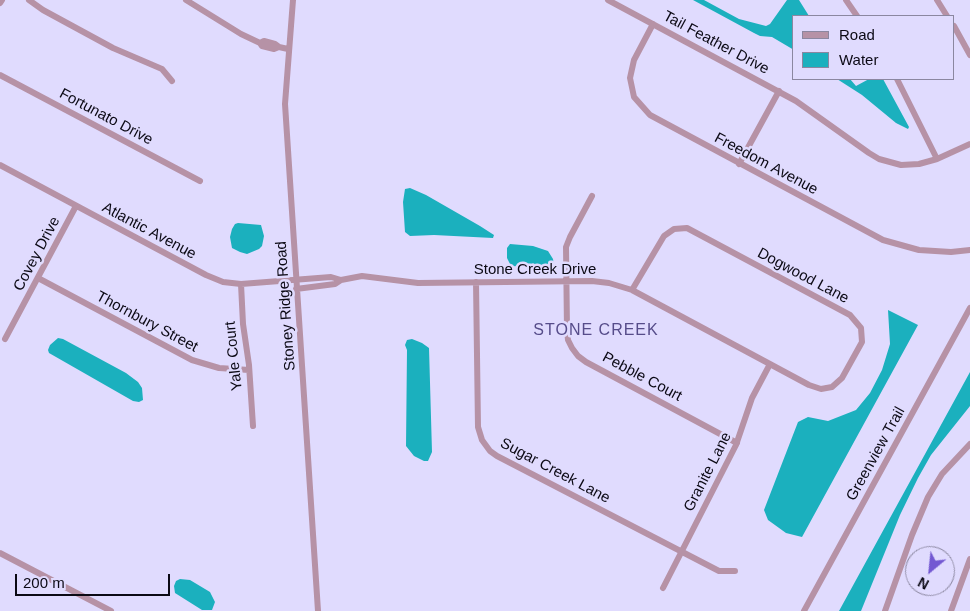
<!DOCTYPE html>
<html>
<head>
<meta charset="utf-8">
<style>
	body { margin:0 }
	#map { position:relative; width:970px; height:611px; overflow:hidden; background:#e0dbfe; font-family:Arial,sans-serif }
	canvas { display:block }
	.legend { position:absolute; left:792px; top:15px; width:162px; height:65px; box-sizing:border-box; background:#e0dbfe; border:1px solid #8b87a0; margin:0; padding:6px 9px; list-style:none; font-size:15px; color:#0b0914 }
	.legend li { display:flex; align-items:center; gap:10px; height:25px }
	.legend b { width:25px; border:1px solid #8b87a0 }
	.north { position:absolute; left:905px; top:546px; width:50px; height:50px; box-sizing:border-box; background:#e0dbfe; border:1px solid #8b87a0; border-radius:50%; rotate:208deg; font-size:14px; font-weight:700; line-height:20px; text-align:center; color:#0b0914 }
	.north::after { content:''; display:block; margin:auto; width:18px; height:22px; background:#7358d2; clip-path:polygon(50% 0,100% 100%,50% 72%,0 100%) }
	.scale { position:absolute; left:15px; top:574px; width:155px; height:22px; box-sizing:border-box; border:2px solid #0b0914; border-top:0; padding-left:6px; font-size:15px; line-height:18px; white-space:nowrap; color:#0b0914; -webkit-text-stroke:4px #e0dbfe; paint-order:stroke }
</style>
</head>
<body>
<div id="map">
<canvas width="970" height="611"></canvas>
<ul class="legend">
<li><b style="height:6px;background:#b692a6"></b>Road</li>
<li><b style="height:14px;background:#1bb0be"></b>Water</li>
</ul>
<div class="north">N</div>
<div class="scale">200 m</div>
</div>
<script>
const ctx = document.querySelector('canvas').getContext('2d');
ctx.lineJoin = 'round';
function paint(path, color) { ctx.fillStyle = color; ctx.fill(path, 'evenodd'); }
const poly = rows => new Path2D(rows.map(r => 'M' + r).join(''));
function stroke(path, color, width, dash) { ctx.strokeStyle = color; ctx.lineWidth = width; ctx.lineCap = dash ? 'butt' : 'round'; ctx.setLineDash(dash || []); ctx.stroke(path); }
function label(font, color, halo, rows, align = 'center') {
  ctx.font = font + ' Arial,sans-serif'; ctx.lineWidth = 5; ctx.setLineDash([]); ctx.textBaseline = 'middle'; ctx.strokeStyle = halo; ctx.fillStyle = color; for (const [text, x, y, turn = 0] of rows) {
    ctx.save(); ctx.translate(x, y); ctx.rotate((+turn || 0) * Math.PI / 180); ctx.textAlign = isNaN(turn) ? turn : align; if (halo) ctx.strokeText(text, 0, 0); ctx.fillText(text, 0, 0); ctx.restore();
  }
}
paint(poly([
	[693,0,704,0,739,19,766,26,770,24,787,0,799,0,809,16,794,16,794,50,772,37,760,36,754,33],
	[837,79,850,79,856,86,869,79,883,79,909,127,908,129,896,123,862,95],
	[410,188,426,195,480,226,494,235,493,238,434,235,410,236,405,232,403,202,405,189],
	[238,223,261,225,264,236,262,246,259,249,247,254,240,252,232,248,230,237,232,229,235,224],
	[510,244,533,246,548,251,553,259,554,266,550,268,511,266,507,258,507,248],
	[888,310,918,325,802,537,786,533,768,520,764,510,798,422,808,417,828,421,856,410,870,393,882,370,890,344],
	[58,338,63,339,126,373,138,382,142,388,143,400,139,402,133,401,49,353,48,350,50,345],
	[412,339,422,343,429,348,432,452,428,461,424,461,414,456,406,446,407,350,405,345,407,340],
	[970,372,970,406,931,455,918,478,900,515,861,611,839,611],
	[180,579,190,580,210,592,215,602,212,610,202,610,175,593,174,586,176,581]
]), '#1bb0be');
stroke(poly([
	[29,0,43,10,113,48,162,69,172,81],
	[186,0,241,34,260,43,262,46,274,49,279,47,288,49],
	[293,0,285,104,318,611],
	[608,0,796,101,869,153,879,159,901,165,919,164,937,159,970,144],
	[846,0,857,16],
	[937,0,947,16],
	[0,3,2,0],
	[653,24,634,60,630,78,634,97,650,115,883,240,919,250,951,252,970,250],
	[954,26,970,55],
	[260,43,264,41,275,44,279,47],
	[0,75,200,181],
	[897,79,937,159],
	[739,164,779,91],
	[0,165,206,275,223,282,241,284,331,277,341,280,335,284,296,289],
	[592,196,570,237,566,247,567,330,568,340,572,348,578,356,586,362,737,443],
	[38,278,192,360,219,368,249,370],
	[341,280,362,276,418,283,592,281,609,283,632,290,809,385,821,389,832,387,842,378,862,342,861,328,850,315,687,228,674,229,664,236,632,290],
	[476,282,478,427,482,440,490,451,497,456,719,571,735,571],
	[241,284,243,324,249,365,253,426],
	[5,339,76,206],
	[0,553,111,611],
	[663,588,736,445,752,398,770,364],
	[804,611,970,308],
	[885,611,912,535,928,497,942,474,970,444],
	[951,611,970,559]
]), '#b692a6', 6);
label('15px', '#0b0914', '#e0dbfe', [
	["Tail Feather Drive",716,43,28],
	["Fortunato Drive",106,117,28],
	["Freedom Avenue",766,164,28],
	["Atlantic Avenue",149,231,28],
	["Covey Drive",37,254,-62],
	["Stone Creek Drive",535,270],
	["Dogwood Lane",803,276,28],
	["Stoney Ridge Road",286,306,-94],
	["Thornbury Street",147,322,28],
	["Yale Court",234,356,-96],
	["Pebble Court",642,377,28],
	["Greenview Trail",876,454,-61],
	["Sugar Creek Lane",555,471,28],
	["Granite Lane",708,472,-63]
]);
ctx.letterSpacing = '1px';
label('16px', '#564c8a', '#e0dbfe', [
	["STONE CREEK",596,331]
]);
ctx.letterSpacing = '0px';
</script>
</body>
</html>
